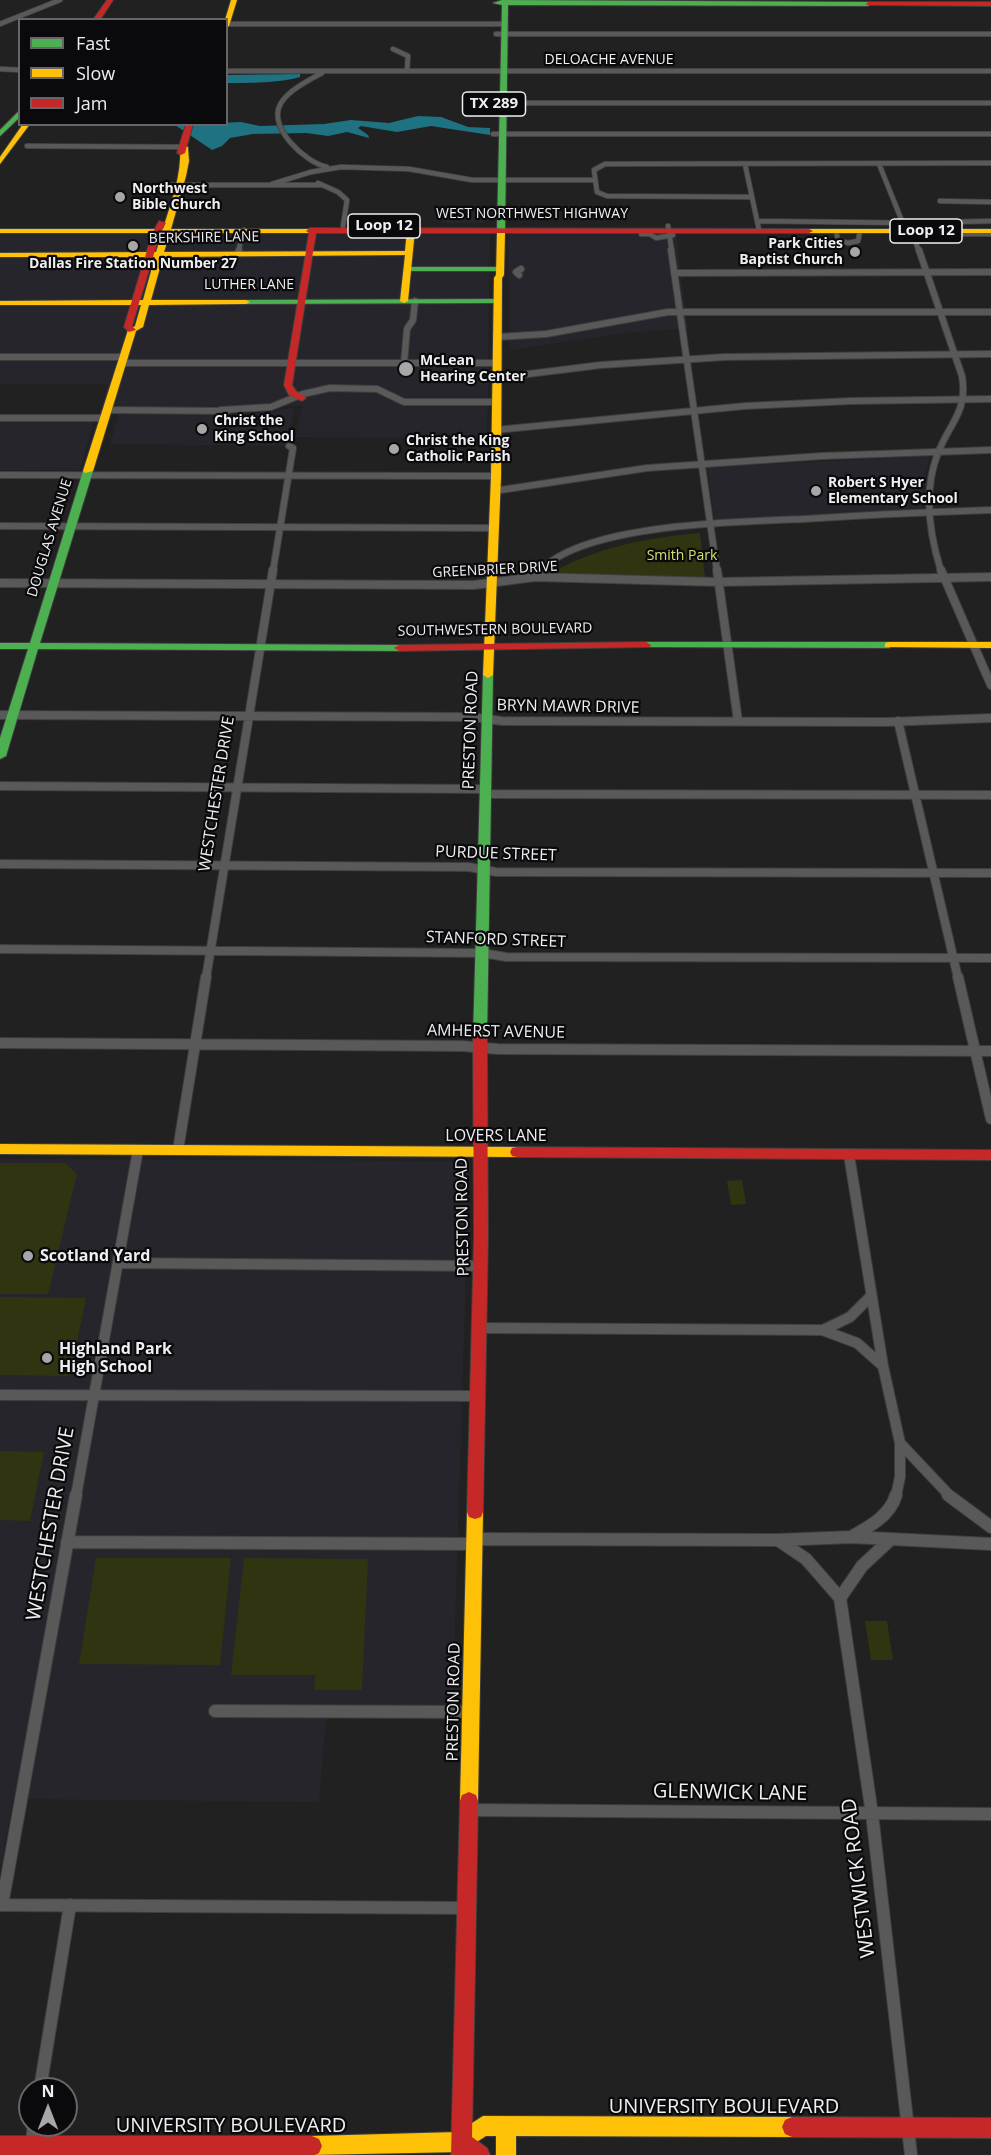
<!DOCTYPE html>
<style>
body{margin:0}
#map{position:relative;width:991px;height:2155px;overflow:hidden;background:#212121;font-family:"Open Sans",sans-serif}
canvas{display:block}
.legend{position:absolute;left:18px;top:18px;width:210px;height:108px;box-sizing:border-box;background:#0a090b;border:2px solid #666567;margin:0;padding:8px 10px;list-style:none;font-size:18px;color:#efeff1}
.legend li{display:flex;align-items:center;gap:12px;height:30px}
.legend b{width:30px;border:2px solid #666567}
.north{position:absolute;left:18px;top:2077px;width:60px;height:60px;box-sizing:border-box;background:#0a090b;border:2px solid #666567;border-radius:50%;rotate:0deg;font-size:16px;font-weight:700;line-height:24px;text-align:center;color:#efeff1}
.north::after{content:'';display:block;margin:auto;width:21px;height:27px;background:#a7a7a8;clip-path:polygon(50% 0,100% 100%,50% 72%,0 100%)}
</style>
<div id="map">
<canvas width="991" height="2155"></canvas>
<ul class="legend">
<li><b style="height:8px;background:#4caf50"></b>Fast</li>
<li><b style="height:8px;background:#ffc107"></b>Slow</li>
<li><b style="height:8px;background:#c62828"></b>Jam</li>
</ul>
<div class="north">N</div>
</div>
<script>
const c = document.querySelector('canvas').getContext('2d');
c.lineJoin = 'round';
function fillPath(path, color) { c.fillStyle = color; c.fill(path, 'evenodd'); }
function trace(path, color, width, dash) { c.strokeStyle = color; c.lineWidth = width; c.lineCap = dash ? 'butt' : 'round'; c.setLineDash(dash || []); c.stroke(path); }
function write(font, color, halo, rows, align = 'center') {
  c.font = font + ' "Open Sans",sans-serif'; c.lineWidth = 4.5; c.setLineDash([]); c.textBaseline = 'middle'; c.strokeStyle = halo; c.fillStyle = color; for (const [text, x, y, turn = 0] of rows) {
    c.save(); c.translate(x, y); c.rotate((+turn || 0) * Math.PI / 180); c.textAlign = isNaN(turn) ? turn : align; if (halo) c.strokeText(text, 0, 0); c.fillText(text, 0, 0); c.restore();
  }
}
const built = new Path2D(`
 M 442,210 L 484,210 L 484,223 L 442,223 Z
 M 490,233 L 487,438 L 295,437 L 302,406 L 102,407 L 108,384 L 0,384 L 0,234 Z
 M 508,233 L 676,233 L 688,328 L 625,333 L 510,350 Z
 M 295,407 L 287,446 L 110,444 L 119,413 L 260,414 Z
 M 0,420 L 94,421 L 80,470 L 0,470 Z
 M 930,456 L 923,487 L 922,510 L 715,521 L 707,467 Z
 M 0,1159 L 469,1161 L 466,1260 L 397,1261 L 466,1269 L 462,1391 L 379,1390 L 378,1399 L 462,1401 L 452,1720 L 326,1718 L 319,1802 L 13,1799 L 0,1873 Z`);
const green = new Path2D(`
 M 700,533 L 705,577 L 549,574 C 597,547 645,538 700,533 Z
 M 0,1163 L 65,1163 L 77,1174 L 48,1294 L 0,1294 Z
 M 742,1180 L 746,1204 L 731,1205 L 727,1181 Z
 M 0,1297 L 86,1298 L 70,1376 L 0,1375 Z
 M 0,1451 L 44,1452 L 30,1521 L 0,1520 Z
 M 96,1558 L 231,1558 L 220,1665 L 79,1664 Z
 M 244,1558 L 368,1559 L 362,1690 L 314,1690 L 315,1675 L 231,1675 Z
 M 865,1621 L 887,1621 L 893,1660 L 871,1660 Z`);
const water = new Path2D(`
 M 300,74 L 300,77 C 280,83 248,83 227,83 L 227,75 Z
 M 418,116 L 441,117 L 468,127 L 490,128 L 490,135 L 431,126 L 397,132 L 361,126 L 358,128 L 368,135 L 369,138 L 347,132 L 328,136 L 306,133 L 253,134 L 230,138 L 222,146 L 212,150 L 175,125 L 241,122 L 260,126 L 324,124 L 351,120 L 389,123 Z`);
const streetFar4 = new Path2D(`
 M 0,24 L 60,0
 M 227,24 L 504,24
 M 496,34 L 991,34
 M 393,49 L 408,56 L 407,71
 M 0,69 L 20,70
 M 226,71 L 991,71
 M 322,73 C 309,80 289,90 281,103 C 266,127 306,163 327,167
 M 494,103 L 991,103
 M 493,134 L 991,134
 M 27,146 L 184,147
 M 745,164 L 759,230
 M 879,164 L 904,226
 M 318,183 L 338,192 L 347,200 L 343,226
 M 272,184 L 311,172 L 341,167 L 409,169 L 472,180 L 594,180
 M 172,185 L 321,185
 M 752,197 L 607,196 L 597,192 L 594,170 L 605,164 L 991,163
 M 940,201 L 991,202
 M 757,221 L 914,223 L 991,221
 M 668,226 L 672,252
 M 836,231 L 838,240 L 848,243 L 858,241 L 860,231
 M 641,234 L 650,234 L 656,238 L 673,235
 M 956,234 L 991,234
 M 238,252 L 244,230
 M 919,252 L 914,237 L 917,234 L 930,234`);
const streetFar3 = new Path2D(`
 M 671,250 L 717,571
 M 919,250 L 962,376 C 968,412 950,422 938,453 C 923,491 929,533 941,571
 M 238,253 L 239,250
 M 674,273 L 991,272
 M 519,275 L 516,272 L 521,269
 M 497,337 L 546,334 L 668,312 L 991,312
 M 0,357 L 125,357
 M 123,363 L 496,363
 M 404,363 L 407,329 L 413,320 L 415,301
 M 496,378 L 601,365 L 725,357 L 991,354
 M 108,410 L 227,411
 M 221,410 L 271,407 L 303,394 L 330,388 L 377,389 L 404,402 L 495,402
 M 0,418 L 105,418
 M 495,430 L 745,406 L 851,401 L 991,399
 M 0,475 L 496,476
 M 494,491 L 647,468 L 822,456 L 991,450
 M 0,526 L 492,528
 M 273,571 L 293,448 L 289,446
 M 540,571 C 584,523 740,522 804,519 C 866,515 929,512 991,510`);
const streetFar2 = new Path2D(`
 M 717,570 L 738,721
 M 941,570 L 991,685
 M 535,577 L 541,570
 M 0,583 L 474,585 L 535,577 L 718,582 L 991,577
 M 0,715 L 473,717 L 502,721 L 887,722 L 991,718
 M 898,721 L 958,978
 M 0,786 L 485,789
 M 485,794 L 991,795
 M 0,864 L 469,867 L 496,872 L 991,873
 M 0,949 L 482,953 L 506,957 L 991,958
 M 206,978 L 273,570`);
const streetFar1 = new Path2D(`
 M 958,977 L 991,1119
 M 0,1043 L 462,1046 L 498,1049 L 991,1051
 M 178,1150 L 206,977
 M 849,1155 L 883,1366 L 900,1443 L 950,1496
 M 118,1263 L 481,1266
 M 479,1328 L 822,1330 L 857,1343 L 883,1366
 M 823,1330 L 850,1317 L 871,1296
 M 0,1395 L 478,1396
 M 76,1496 L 138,1150
 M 896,1496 L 900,1477 L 900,1443`);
const street = new Path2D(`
 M 948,1495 L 991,1527
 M 851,1537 C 869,1527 890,1516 896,1495
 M 475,1539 L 778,1540 L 851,1537 L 991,1544
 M 778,1540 L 806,1559 L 840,1598 L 872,1814 L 911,2155
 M 67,1542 L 474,1544
 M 840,1598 L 862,1566 L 890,1540
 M 215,1711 L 471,1712
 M 469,1810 L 991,1814
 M 0,1905 L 467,1908
 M 2,1905 L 76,1495
 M 40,2089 L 70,1905
 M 30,2155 L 34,2125`);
const fast = new Path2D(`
 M 502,0 L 868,2 L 871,4 L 868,6 L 508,5 L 505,231 L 501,233 L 497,231 L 502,5 L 493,3 Z
 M 20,110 L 20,117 L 0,136 L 0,130 Z
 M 404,267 L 500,267 L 504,269 L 500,271 L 404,271 Z
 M 497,299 L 500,299 L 500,303 L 246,304 L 242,302 L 246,300 Z
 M 88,468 L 93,471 L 40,643 L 399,645 L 404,648 L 399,651 L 38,649 L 6,756 L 0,759 L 0,738 L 28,649 L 0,649 L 0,643 L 30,643 L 83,471 Z
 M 646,642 L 889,642 L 894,645 L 889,648 L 642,647 L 641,645 Z
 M 488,672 L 493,675 L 487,1039 L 480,1044 L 473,1039 L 483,675 Z`);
const slow = new Path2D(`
 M 231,0 L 237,0 L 229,26 L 226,28 L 225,20 Z
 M 23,124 L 30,124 L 0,164 L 0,157 Z
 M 184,145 L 188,147 L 189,161 L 186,176 L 171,229 L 310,229 L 314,231 L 310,233 L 170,233 L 164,252 L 405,251 L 407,230 L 411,228 L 415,230 L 408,301 L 404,303 L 400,301 L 405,255 L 163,257 L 151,300 L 246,300 L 250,302 L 246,304 L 149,305 L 143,327 L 136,331 L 93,471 L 85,473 L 83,471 L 128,330 L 135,326 L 141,305 L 0,305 L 0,301 L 143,300 L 155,257 L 0,257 L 0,253 L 156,252 L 162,233 L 0,233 L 0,229 L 163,229 C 171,202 182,175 180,147 Z
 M 501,229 L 505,231 L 504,275 L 502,278 L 501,476 L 493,675 L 488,678 L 483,675 L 491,476 L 494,278 L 496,275 L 497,231 Z
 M 806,229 L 991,229 L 991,233 L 809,233 L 805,231 Z
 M 889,642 L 991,642 L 991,648 L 885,647 L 885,643 Z
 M 0,1144 L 517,1147 L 522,1148 L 524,1152 L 522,1156 L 517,1157 L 0,1154 Z
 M 475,1505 L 481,1507 L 483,1512 L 478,1801 L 476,1807 L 469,1810 L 462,1807 L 460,1801 L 467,1512 L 469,1507 Z
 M 483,2116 L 792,2117 L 799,2120 L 802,2127 L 799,2134 L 792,2137 L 516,2136 L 516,2155 L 496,2155 L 496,2136 L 486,2136 L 461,2152 L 309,2155 L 305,2153 L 302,2146 L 305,2139 L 312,2136 L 458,2132 Z`);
const jam = new Path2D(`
 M 107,0 L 113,0 L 100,20 L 93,20 Z
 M 868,2 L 991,2 L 991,6 L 866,5 Z
 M 186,124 L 193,124 L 185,153 L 181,155 L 177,153 Z
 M 159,221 L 166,223 L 160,234 L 132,326 L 136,330 L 129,332 L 124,327 L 152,234 Z
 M 310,228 L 809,229 L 813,231 L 809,233 L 316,233 L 292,385 L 296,391 L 306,398 L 302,401 L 289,395 L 284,385 L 309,233 L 306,231 Z
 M 646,642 L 651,645 L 650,647 L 399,651 L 394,648 L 399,645 Z
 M 480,1034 L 487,1039 L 488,1237 L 483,1512 L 481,1517 L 475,1519 L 469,1517 L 467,1512 L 474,1237 L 473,1039 Z
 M 517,1147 L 991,1150 L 991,1160 L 517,1157 L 512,1156 L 510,1152 L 512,1148 Z
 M 469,1792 L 476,1795 L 478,1801 L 472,2137 L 487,2148 L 490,2155 L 451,2155 L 460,1801 L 462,1795 Z
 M 792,2117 L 991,2118 L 991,2138 L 792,2137 L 785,2134 L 782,2127 L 785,2120 Z
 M 0,2136 L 312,2136 L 319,2139 L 322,2146 L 319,2153 L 315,2155 L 0,2155 Z`);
const markers = [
 [120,197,6,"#a7a7a8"],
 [133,246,6,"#a7a7a8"],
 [855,252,6,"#a7a7a8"],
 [406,369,8,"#a7a7a8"],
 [202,429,6,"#a7a7a8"],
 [394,449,6,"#a7a7a8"],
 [816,491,6,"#a7a7a8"],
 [28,1256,6,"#a7a7a8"],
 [47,1358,6,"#a7a7a8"]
];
const farStreetnames = [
 ["DELOACHE AVENUE",609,60],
 ["WEST NORTHWEST HIGHWAY",532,214],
 ["BERKSHIRE LANE",204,238,-1],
 ["LUTHER LANE",249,285],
 ["DOUGLAS AVENUE",50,538,-73],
 ["GREENBRIER DRIVE",495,570,-3],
 ["SOUTHWESTERN BOULEVARD",495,630,-1]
];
const farPoinames = [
 ["Northwest",132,189],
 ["Bible Church",132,205],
 ["Park Cities",843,244,"right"],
 ["Baptist Church",843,260,"right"],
 ["Dallas Fire Station Number 27",133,264,"center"],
 ["McLean",420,361],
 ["Hearing Center",420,377],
 ["Christ the",214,421],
 ["King School",214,437],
 ["Christ the King",406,441],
 ["Catholic Parish",406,457],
 ["Robert S Hyer",828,483],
 ["Elementary School",828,499]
];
const farParknames = [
 ["Smith Park",682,556]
];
const shields = [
 [494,104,63],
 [384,226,72],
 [926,231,72]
];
const shieldNames = [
 ["TX 289",494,104],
 ["Loop 12",384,226],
 ["Loop 12",926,231]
];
const streetNames = [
 ["BRYN MAWR DRIVE",568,707,1],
 ["PRESTON ROAD",471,730,-88],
 ["WESTCHESTER DRIVE",217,794,-81],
 ["PURDUE STREET",496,854,2],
 ["STANFORD STREET",496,940,2],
 ["AMHERST AVENUE",496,1032,1],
 ["LOVERS LANE",496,1136],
 ["PRESTON ROAD",463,1217,-91],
 ["PRESTON ROAD",454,1702,-89]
];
const poiNames = [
 ["Scotland Yard",40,1256],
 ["Highland Park",59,1349],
 ["High School",59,1367]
];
const nearStreetnames = [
 ["WESTCHESTER DRIVE",51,1524,-80],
 ["GLENWICK LANE",730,1793,1],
 ["WESTWICK ROAD",859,1878,-97],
 ["UNIVERSITY BOULEVARD",724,2107],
 ["UNIVERSITY BOULEVARD",231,2126]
];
fillPath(built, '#26252c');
fillPath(green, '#313411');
fillPath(water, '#1e7281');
trace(streetFar4, '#3e3e3e', 6);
trace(streetFar3, '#3e3e3e', 8);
trace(streetFar2, '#3e3e3e', 10);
trace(streetFar1, '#3e3e3e', 12);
trace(street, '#3e3e3e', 14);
trace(fast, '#3e3e3e', 2);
trace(slow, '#3e3e3e', 2);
trace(jam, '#3e3e3e', 2);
trace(streetFar4, '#595959', 4.5);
trace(streetFar3, '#595959', 6);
trace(streetFar2, '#595959', 8);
trace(streetFar1, '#595959', 10);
trace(street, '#595959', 12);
fillPath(fast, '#4caf50');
fillPath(slow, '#ffc107');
fillPath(jam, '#c62828');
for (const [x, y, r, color] of markers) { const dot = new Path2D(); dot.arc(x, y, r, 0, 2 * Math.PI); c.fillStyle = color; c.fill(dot); trace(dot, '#0a090b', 2); }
write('14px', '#efeff1', '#0a090b', farStreetnames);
write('bold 14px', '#efeff1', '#0a090b', farPoinames, 'left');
write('14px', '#d7e071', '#0a090b', farParknames);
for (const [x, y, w] of shields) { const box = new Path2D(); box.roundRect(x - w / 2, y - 12, w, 24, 4.5); c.fillStyle = '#0a090b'; c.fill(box); trace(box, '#efeff1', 1.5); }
write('bold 15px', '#efeff1', null, shieldNames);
write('16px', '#efeff1', '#0a090b', streetNames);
write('bold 16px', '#efeff1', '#0a090b', poiNames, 'left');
write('20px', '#efeff1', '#0a090b', nearStreetnames);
</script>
